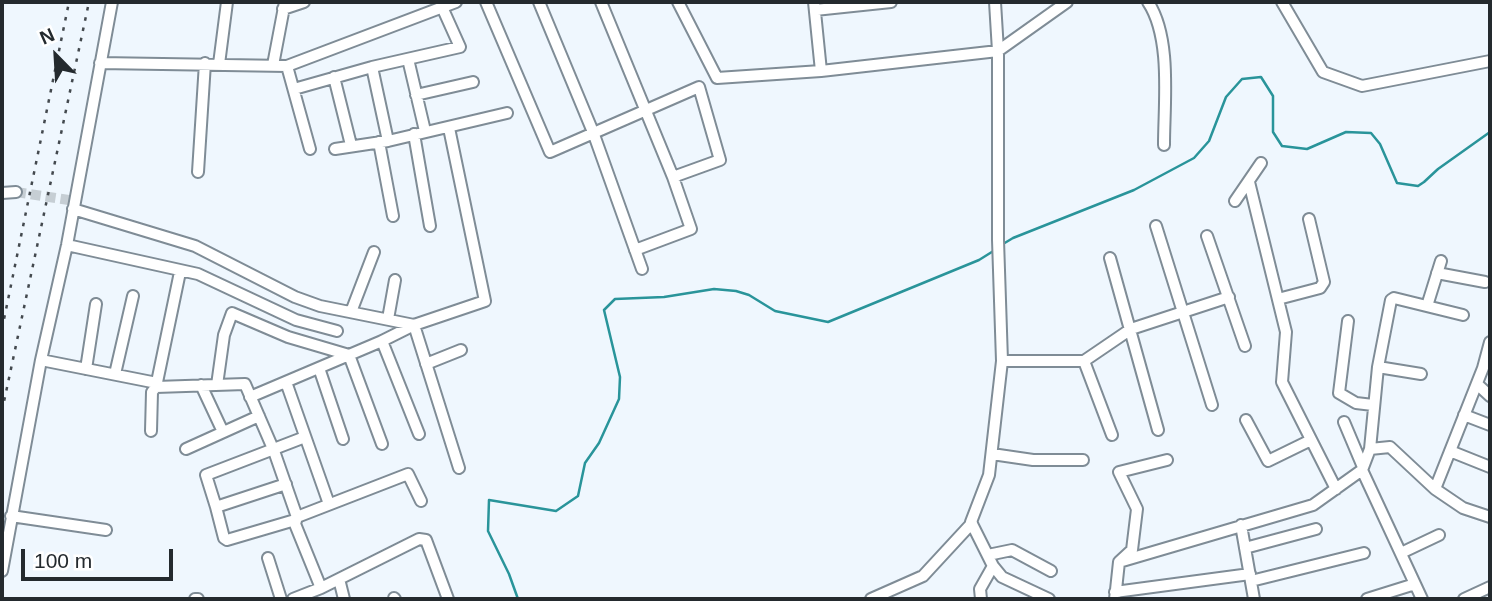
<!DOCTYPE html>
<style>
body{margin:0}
#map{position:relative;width:1492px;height:601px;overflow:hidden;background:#eff7fe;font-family:Arial,sans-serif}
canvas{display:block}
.frame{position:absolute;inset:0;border:4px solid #242a2e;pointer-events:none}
.north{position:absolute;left:21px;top:21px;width:70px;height:70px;-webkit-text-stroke:5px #fff;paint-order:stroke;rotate:336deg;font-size:19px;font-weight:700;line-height:28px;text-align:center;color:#242a2e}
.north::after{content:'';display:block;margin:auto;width:24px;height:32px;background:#242a2e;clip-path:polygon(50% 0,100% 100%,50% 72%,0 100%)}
.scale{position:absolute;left:21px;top:549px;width:152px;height:32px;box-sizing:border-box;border:4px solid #242a2e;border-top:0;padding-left:9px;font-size:21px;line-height:24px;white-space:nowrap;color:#242a2e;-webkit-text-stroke:5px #fff;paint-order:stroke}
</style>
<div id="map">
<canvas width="1492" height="601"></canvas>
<div class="frame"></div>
<div class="north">N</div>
<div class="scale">100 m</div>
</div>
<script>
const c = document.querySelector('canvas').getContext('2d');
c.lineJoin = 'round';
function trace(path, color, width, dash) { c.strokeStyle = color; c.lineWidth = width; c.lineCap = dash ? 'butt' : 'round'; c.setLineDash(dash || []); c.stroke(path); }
const stream = new Path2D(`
 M 1003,244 L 1013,238 L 1134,190 L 1194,158 L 1209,141 L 1226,97 L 1242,79 L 1261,77 L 1273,96 L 1273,132 L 1282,146 L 1307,149 L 1346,132 L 1371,133 L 1380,144 L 1397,183 L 1418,186 L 1424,182 L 1438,169 L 1490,132
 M 518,599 L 509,574 L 488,531 L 489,500 L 556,511 L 578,496 L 585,463 L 599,443 L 619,399 L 620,377 L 604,310 L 615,299 L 664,297 L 714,289 L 736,291 L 749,295 L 775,311 L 828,322 L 979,260 L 995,250`);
const minorTunnel = new Path2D(`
 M 16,192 L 75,201`);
const minor = new Path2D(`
 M 486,2 L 550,152 L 699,87 L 720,160 L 673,177
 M 539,2 L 593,132 L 642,269
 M 601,2 L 673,177 L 691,229 L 635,250
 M 678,2 L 717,78 L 821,71 L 998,51 L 1067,2
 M 814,2 L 821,71
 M 995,2 L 998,51 L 998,240 L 1002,361 L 989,475 L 971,522 L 993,566 L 1002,577 L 1049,599
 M 1148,2 C 1172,38 1164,103 1164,145
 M 1282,2 L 1323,72 L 1362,86 L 1490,61
 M 283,9 L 304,2
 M 815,10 L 891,2
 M 408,59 L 425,131
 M 100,63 L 287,66 L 456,2
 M 219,64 L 227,2
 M 273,65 L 285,2
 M 287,66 L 310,149
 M 372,67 L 388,141
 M 334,77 L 351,145
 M 294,89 L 372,67 L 460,47 L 442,7
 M 416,95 L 473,82
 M 414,134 L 430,226
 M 379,142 L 393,216
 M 335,149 L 388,141 L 507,113
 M 198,172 L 205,63
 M 1249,182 L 1286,332 L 1282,382 L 1336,489
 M 2,193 L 16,192
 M 1235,201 L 1261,163
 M 73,209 L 195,246 L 295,297 L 320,306 L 414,325 L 459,468
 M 1156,226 L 1212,405
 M 1207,236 L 1245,346
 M 67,245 L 198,274 L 296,320 L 337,331
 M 1110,258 L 1158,430
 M 1437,273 L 1485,282
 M 1278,299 L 1320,288 L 1324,282 L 1309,219
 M 1427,306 L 1441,261
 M 351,312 L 374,252
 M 388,319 L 395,280
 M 1348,321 L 1339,393 L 1356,403 L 1373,405
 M 382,341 L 419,434
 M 41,360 L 157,383
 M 1002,361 L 1084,361 L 1131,329 L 1229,297
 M 1084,361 L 1112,435
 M 426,364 L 461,350
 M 1378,367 L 1421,374
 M 319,368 L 343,439
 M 86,369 L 96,304
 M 115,374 L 133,296
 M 286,382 L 329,504
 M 1477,384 L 1490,396
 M 201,385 L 223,432
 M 217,385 L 224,335 L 232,313 L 288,337 L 349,355 L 382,444
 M 156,387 L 245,384 L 274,451 L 297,517 L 295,524 L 321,588
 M 250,397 L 382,341 L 414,325 L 485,301 L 449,128
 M 1464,415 L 1490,425
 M 1246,420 L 1268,461 L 1311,440
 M 1344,422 L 1363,467
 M 151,431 L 152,392 L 156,387 L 180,272
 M 186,449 L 259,416
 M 1370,449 L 1390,447 L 1435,489 L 1463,508 L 1490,517
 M 1450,451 L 1490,467
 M 992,454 L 1033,460 L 1083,460
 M 1362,470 L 1422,599
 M 286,484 L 216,507 L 206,475 L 305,437
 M 1435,489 L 1483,368 L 1490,342
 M 216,507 L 224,538 L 227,540 L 295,520
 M 11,516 L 106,530
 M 297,517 L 408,474 L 421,501
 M 1241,525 L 1254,599
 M 1245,548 L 1316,529
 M 1401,553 L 1439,535
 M 988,555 L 1012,550 L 1051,571
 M 268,558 L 281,599
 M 1119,562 L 1313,505 L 1362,470 L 1370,449 L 1378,367 L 1391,300 L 1394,298 L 1463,315
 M 2,571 L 41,360 L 67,245 L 112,2
 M 339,579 L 344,599
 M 1251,581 L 1364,553
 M 1115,592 L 1250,574
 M 394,598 L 395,599
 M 195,599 L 198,599
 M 293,599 L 321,588 L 419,539 L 426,540 L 448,599
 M 871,599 L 923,576 L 972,523
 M 981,599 L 980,589 L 993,566
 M 1115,599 L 1119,562 L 1132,550 L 1137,509 L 1119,472 L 1167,460
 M 1367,599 L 1415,584
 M 1464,599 L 1490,587`);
const rail = new Path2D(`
 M 2,329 L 69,2
 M 2,411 L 89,2`);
trace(stream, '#29949a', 2.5);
trace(minorTunnel, '#c6ced4', 10, [10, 5]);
trace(minor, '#7f8c96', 14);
trace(minor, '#fff', 10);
trace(rail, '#43494e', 2.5, [3.5, 7]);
</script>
